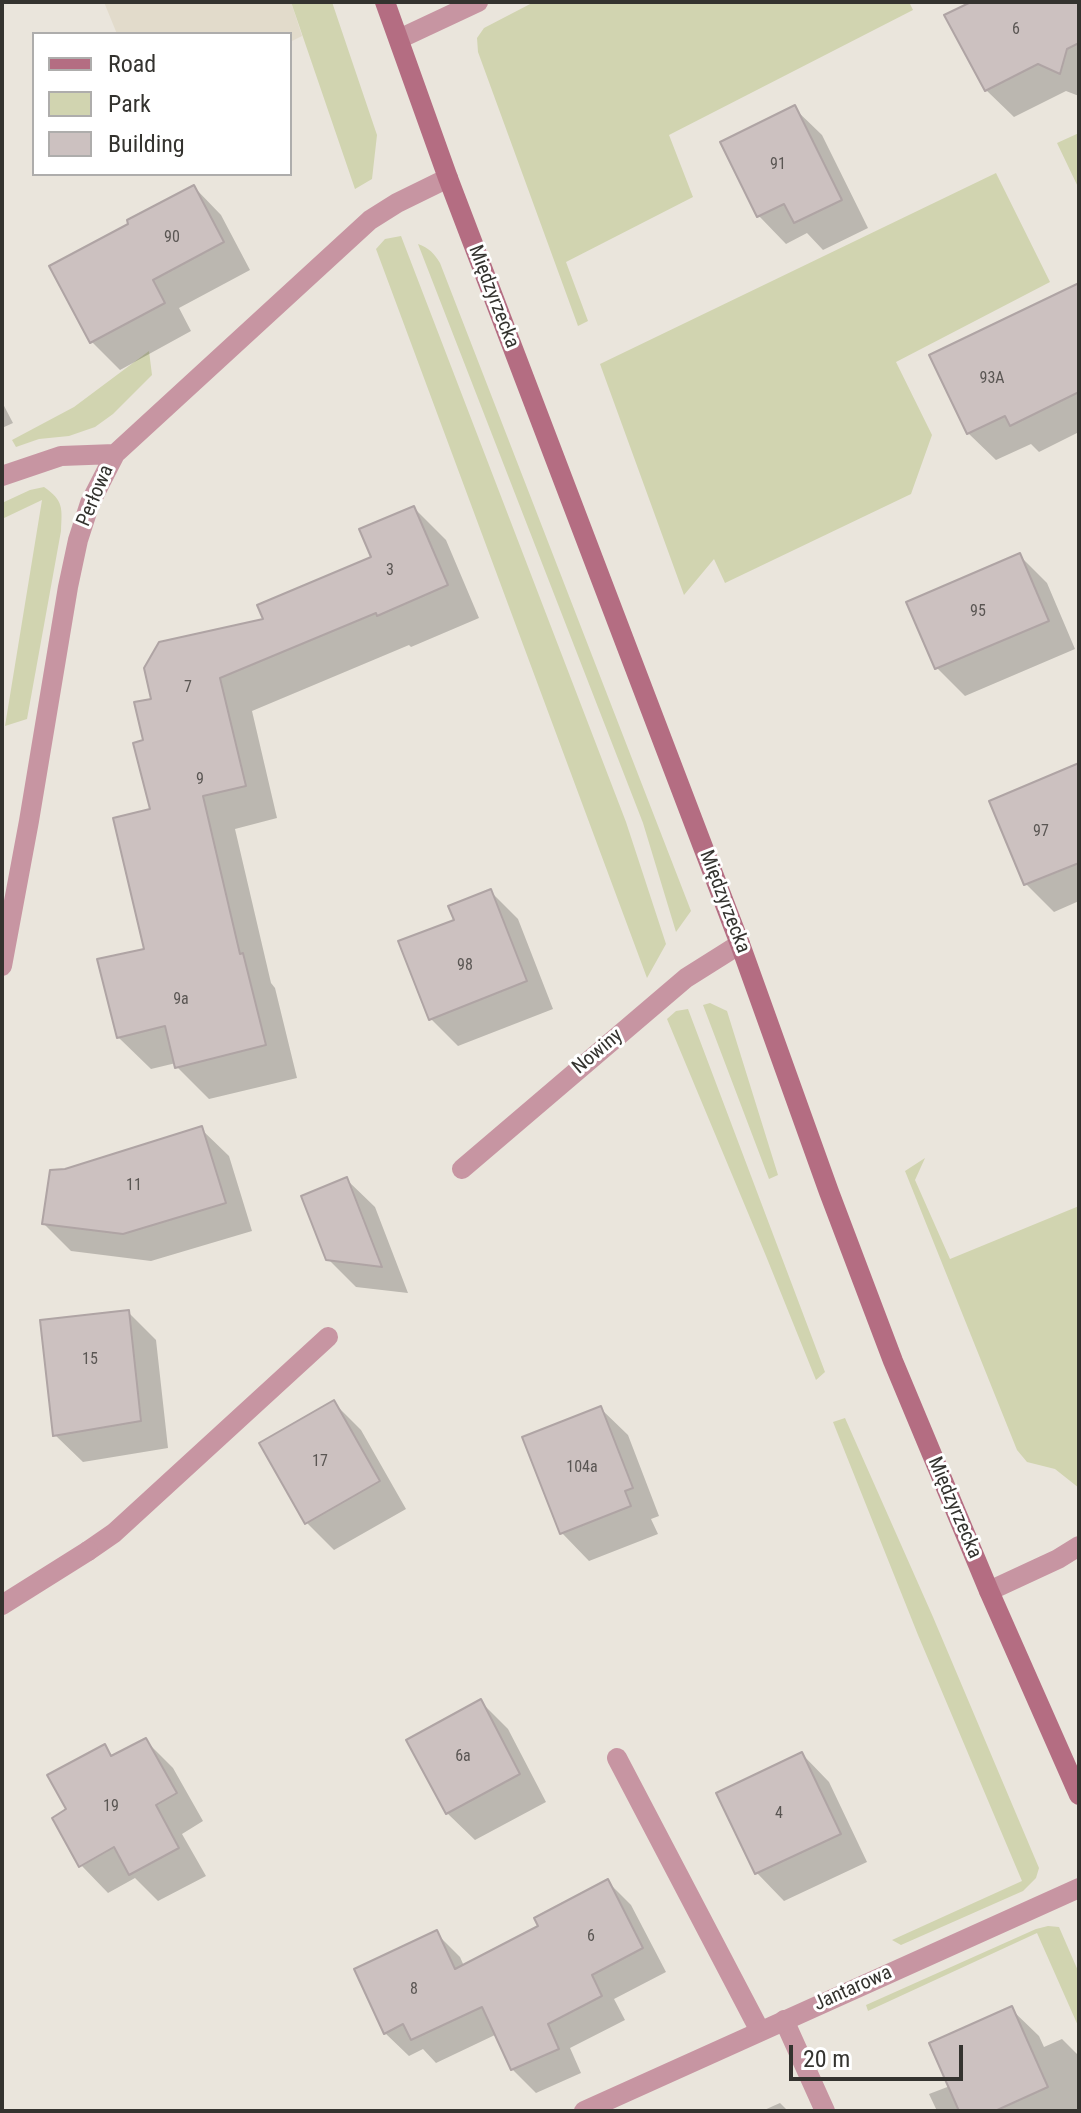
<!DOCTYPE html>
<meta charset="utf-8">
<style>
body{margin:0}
#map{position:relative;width:1081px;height:2113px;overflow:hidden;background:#eae5dc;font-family:"Roboto Condensed",sans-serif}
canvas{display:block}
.frame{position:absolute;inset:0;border:4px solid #34332f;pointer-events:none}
.legend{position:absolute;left:32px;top:32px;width:260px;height:144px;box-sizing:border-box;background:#fff;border:2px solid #aeadac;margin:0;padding:10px 14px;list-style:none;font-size:24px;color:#34332f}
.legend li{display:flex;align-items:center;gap:16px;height:40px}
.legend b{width:40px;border:2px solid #aeadac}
.scale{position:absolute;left:789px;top:2045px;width:174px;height:36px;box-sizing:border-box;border:4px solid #34332f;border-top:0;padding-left:10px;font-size:24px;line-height:28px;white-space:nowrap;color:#34332f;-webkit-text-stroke:6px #fff;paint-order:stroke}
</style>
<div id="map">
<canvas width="1081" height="2113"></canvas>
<div class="frame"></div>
<ul class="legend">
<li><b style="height:10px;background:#b46d82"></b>Road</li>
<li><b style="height:22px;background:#d1d4b0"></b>Park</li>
<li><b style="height:22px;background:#ccc1c0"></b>Building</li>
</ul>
<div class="scale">20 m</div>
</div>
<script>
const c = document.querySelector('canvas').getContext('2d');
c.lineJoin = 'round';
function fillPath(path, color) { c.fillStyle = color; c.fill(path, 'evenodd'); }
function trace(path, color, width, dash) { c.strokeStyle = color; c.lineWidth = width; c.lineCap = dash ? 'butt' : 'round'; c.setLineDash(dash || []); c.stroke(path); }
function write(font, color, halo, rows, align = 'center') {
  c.font = font + ' "Roboto Condensed",sans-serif'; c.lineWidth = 6; c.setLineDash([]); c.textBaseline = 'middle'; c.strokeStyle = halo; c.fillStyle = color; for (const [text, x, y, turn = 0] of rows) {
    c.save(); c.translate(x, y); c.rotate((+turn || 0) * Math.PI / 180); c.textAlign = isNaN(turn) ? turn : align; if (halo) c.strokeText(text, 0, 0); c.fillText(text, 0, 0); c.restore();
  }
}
const built = new Path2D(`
 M 104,2 L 291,2 L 302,36 L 290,42 L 290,34 L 117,34 Z`);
const green = new Path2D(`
 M 291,2 L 332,2 L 377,135 L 372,179 L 355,189 Z
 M 534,2 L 909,2 L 913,10 L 669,135 L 693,197 L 566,262 L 588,321 L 578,326 L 478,52 L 477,38 L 484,28 Z
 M 1079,133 L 1079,189 L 1057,143 Z
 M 996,173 L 1050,282 L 896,362 L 932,435 L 911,494 L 725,583 L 714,559 L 684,595 L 600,364 Z
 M 401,236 L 626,822 L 666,944 L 647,978 L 376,249 L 385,239 Z
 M 418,244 C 429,248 434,253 440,263 L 691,911 L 676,932 L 643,823 Z
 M 149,351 L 152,375 L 113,414 L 95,427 L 69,436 L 39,439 L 16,447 L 12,440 L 74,407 Z
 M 44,487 C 64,501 62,508 61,531 L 27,719 L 5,726 L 42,500 L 2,519 L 2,503 L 30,490 Z
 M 710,1003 L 727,1011 L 778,1175 L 769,1179 L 703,1005 Z
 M 688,1009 L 825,1372 L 816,1380 L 766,1256 L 667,1019 L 676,1011 Z
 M 925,1158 L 915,1180 L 950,1259 L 1079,1206 L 1079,1488 L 1055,1469 L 1027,1462 L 1017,1450 L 905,1171 Z
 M 845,1418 L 933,1617 L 1039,1868 L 1036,1878 L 1023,1891 L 901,1945 L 892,1940 L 1022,1881 L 918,1635 L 833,1422 Z
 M 1048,1926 L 1059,1927 L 1079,1973 L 1079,2028 L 1037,1933 L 868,2011 L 866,2005 L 1036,1929 Z`);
const shadow = new Path2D(`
 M 1003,2 L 1079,2 L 1079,96 L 1066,91 L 1014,117 L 986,90 Z
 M 794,108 L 822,135 L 868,228 L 823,250 L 807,233 L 786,244 L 759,216 Z
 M 194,187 L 221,215 L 250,270 L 179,308 L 191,331 L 120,370 L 92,342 L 52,267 L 131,225 Z
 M 1079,285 L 1079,432 L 1039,452 L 1031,444 L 996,460 L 968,433 Z
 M 2,402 L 13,423 L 2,428 Z
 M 414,508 L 446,540 L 479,618 L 411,647 L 409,645 L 252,711 L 277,818 L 235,829 L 271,983 L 275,988 L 297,1078 L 209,1099 L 177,1067 L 176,1063 L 151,1069 L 118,1037 L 147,950 L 152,811 L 145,742 L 153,700 L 266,620 L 373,558 Z
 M 1020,556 L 1047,583 L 1075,649 L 965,696 L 937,668 L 909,603 Z
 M 1079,778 L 1079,901 L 1054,912 L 1026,884 Z
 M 490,891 L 518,919 L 553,1009 L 458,1046 L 431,1019 L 456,921 Z
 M 201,1129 L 229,1156 L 252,1231 L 151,1261 L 71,1251 L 44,1224 L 65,1171 Z
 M 347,1180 L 375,1207 L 408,1293 L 356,1287 L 328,1259 Z
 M 128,1312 L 156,1340 L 168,1448 L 83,1462 L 55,1435 Z
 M 334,1403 L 361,1430 L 406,1509 L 334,1550 L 307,1523 Z
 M 600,1408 L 628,1435 L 659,1516 L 651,1519 L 658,1534 L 589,1561 L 562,1533 Z
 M 481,1702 L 508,1729 L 546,1802 L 475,1840 L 447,1813 Z
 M 145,1740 L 173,1768 L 203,1821 L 182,1834 L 206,1876 L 158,1901 L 135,1878 L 108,1893 L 81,1865 L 69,1810 L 104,1747 L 114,1757 Z
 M 802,1754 L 829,1782 L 867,1862 L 784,1901 L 757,1873 L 719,1794 Z
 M 608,1882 L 631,1905 L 666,1972 L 614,1999 L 625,2020 L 570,2048 L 581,2073 L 536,2093 L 512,2069 L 497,2034 L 436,2063 L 423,2049 L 409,2056 L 385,2033 L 436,1933 L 460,1957 L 464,1966 L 541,1926 Z
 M 1011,2009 L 1039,2036 L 1044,2047 L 1062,2039 L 1079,2056 L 1079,2111 L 937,2111 L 929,2094 L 950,2086 Z
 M 780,2103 L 788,2111 L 762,2111 Z`);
const building = new Path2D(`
 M 971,2 L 1079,2 L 1079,43 L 1067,49 L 1060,74 L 1038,64 L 985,91 L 944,15 Z
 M 795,105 L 842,200 L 794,223 L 784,204 L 757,217 L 720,142 Z
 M 194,185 L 224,242 L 153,280 L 165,303 L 90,343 L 49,266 L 128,224 L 127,220 Z
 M 1079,283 L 1079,392 L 1010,426 L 1005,416 L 967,434 L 929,355 Z
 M 414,506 L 448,585 L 377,616 L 376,613 L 220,678 L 246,786 L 203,796 L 240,954 L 243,953 L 266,1045 L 175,1068 L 165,1026 L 117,1038 L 97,959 L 144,949 L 113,818 L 150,809 L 133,743 L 143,740 L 134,702 L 151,699 L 144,668 L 159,642 L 263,619 L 257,605 L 371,557 L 359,529 Z
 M 1020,553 L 1049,621 L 935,669 L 906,602 Z
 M 1079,763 L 1079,863 L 1024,885 L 989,801 Z
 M 491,889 L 527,981 L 429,1020 L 398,941 L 454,920 L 448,906 Z
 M 202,1126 L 226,1203 L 123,1234 L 42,1224 L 50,1170 L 65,1169 Z
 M 347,1177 L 382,1267 L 326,1260 L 301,1196 Z
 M 129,1310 L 141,1421 L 53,1436 L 40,1320 Z
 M 334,1400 L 380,1481 L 305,1524 L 259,1443 Z
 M 601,1406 L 633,1488 L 625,1491 L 631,1506 L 560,1534 L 522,1437 Z
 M 481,1699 L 520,1774 L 446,1814 L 406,1740 Z
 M 146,1738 L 177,1793 L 156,1805 L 179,1848 L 129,1875 L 114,1847 L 79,1867 L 52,1818 L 66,1809 L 47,1775 L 105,1744 L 111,1756 Z
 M 802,1752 L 841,1834 L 755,1874 L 716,1793 Z
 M 608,1879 L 643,1948 L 592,1975 L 602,1996 L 548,2024 L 559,2049 L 511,2070 L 482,2007 L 411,2040 L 403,2024 L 384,2034 L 354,1969 L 437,1930 L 455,1969 L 538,1926 L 534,1918 Z
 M 1012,2006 L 1048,2087 L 995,2111 L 959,2111 L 929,2043 Z`);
const lane = new Path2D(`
 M 88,1551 L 114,1533 L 328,1337
 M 617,1758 L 760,2031
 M 784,2020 L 825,2111`);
const street = new Path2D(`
 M 399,39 L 478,2
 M 2,476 L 61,456 L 115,454
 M 2,966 L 29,821 L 68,587 L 78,540 L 90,503 L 115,454 L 370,220 L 397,203 L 448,178
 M 462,1169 L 686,978 L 740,944
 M 989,1591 L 1058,1559 L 1079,1546
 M 2,1605 L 88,1551
 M 584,2111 L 1079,1888`);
const secondary = new Path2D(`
 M 385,2 L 448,178 L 740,944 L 829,1192 L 893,1361 L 989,1591 L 1079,1795`);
const numberNames = [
 ["6",1016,30],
 ["91",778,165],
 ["90",172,238],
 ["93A",992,379],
 ["3",390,571],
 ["95",978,612],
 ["7",188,688],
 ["9",200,780],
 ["97",1041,832],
 ["98",465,966],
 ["9a",181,1000],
 ["11",134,1186],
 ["15",90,1360],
 ["17",320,1462],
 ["104a",582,1468],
 ["6a",463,1757],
 ["19",111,1807],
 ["4",779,1814],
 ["6",591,1937],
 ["8",414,1990]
];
const streetNames = [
 ["Międzyrzecka",493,297,69],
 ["Perłowa",96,496,-67],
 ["Międzyrzecka",724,902,69],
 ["Nowiny",598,1052,-40],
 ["Międzyrzecka",954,1508,67],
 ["Jantarowa",853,1989,-24]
];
fillPath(built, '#e2dbcb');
fillPath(green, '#d1d4b0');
fillPath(shadow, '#0003');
fillPath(building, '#ccc1c0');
trace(building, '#afa4a4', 2);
trace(lane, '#c795a2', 20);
trace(street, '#c795a2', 20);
trace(secondary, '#b46d82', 20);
write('16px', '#5a5653', null, numberNames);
write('20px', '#34332f', '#fff', streetNames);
</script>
